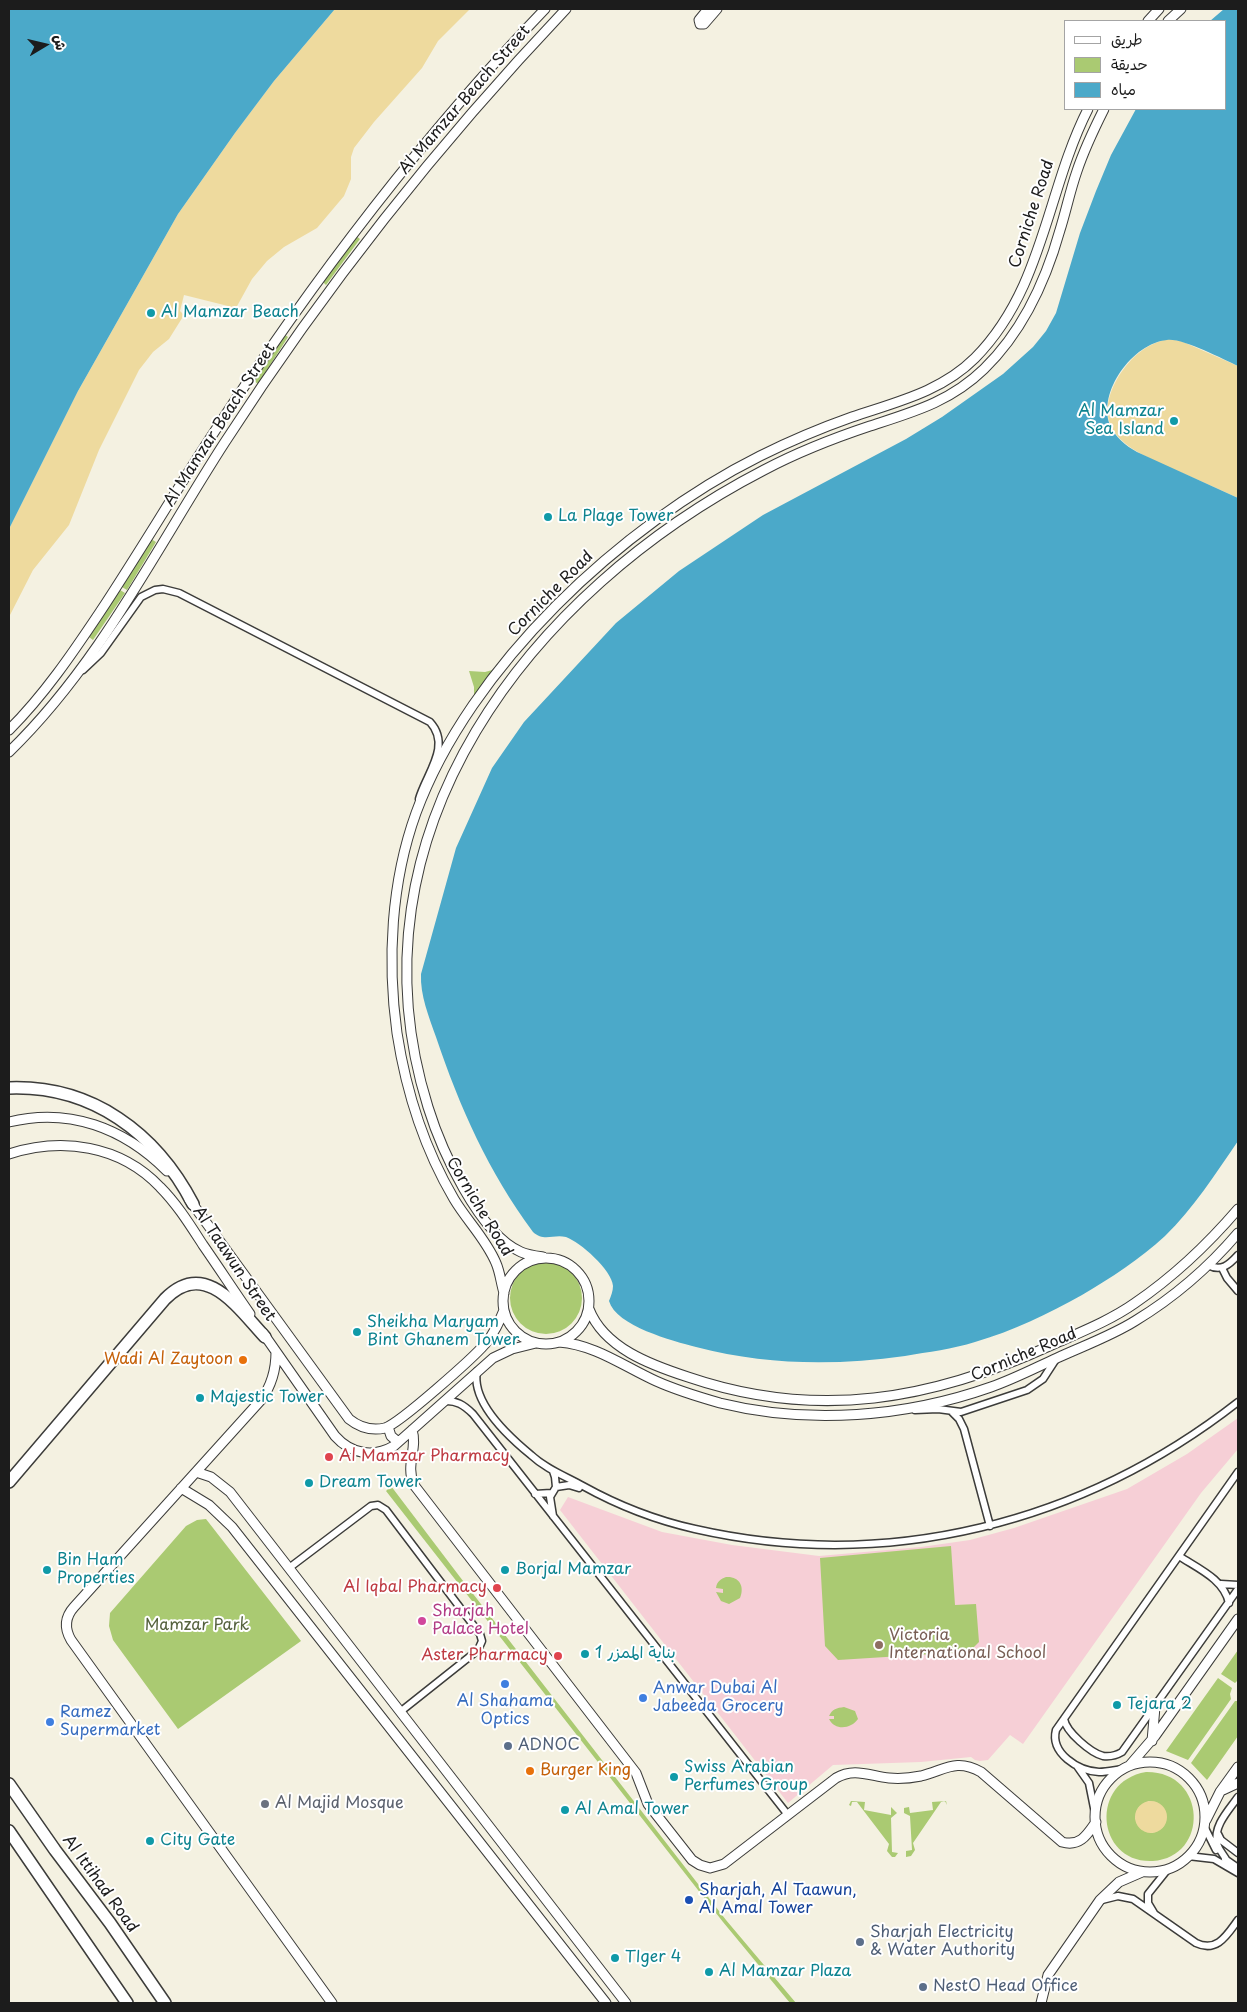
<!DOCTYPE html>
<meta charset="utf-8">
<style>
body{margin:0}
#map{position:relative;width:1247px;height:2012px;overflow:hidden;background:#f4f1e1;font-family:"Playpen Sans","Playpen Sans Arabic",sans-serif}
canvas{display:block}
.frame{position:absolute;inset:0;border:10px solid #1c1c1c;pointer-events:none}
.legend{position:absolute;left:1064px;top:20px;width:162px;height:90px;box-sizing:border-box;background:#fff;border:1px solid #a4a4a4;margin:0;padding:6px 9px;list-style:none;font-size:15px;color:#1c1c1c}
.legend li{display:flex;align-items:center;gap:10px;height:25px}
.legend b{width:25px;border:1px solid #a4a4a4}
.north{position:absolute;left:20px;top:20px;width:50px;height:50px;-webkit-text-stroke:4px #fff;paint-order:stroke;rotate:81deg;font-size:14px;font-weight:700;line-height:20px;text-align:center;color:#1c1c1c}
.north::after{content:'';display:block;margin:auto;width:18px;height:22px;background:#1c1c1c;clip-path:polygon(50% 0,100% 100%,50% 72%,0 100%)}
</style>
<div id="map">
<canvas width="1247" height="2012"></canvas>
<div class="frame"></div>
<ul class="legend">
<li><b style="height:6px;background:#fff"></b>طريق</li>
<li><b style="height:14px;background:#aaca72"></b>حديقة</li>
<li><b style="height:14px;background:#4ba9c9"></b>مياه</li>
</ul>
<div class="north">ش</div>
</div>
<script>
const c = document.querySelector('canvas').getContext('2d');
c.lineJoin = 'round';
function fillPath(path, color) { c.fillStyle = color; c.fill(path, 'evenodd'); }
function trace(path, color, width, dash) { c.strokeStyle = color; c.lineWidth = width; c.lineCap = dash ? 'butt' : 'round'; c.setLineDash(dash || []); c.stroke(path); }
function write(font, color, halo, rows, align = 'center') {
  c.font = font + ' "Playpen Sans","Playpen Sans Arabic",sans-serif'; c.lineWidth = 4; c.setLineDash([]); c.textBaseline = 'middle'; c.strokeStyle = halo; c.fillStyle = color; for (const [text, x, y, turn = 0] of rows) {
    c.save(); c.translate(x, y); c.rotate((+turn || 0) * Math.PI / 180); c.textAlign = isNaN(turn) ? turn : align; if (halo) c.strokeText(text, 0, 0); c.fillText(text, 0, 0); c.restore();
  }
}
const built = new Path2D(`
 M 1238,1418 L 1238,1449 L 1201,1493 L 1023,1744 L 1010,1735 L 988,1760 L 980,1761 L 975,1760 L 971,1757 L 921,1762 L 833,1765 L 788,1803 L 560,1510 L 568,1497 L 662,1532 L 732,1545 L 819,1556 L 921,1547 L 970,1540 L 1014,1528 L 1127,1489 L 1187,1454 Z`);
const green = new Path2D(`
 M 356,236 L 360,239 L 326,285 L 323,282 Z
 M 284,334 L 288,337 L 258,384 L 254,381 Z
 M 151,539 L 156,542 L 127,590 L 122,587 Z
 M 120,590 L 125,593 L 93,640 L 89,637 Z
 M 496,669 L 474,697 L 474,687 L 469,671 L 485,672 Z
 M510 1298a36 36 0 1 1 72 0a36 36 0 1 1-72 0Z
 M 391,1486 L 460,1577 L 726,1920 L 796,2003 L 790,2003 L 723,1922 L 386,1491 Z
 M 206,1519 L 301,1641 L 178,1729 L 113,1640 L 109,1626 L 110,1613 L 186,1526 L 197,1520 Z
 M 951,1546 L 955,1605 L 976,1604 L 979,1642 L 971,1650 L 965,1652 L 838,1660 L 825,1646 L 820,1558 Z
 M 726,1577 C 739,1576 745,1586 740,1598 L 729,1604 L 721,1601 L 716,1592 L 723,1593 L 723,1589 L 716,1588 C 717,1581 721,1579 726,1577 Z
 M 1238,1650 L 1238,1680 L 1235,1683 L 1221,1674 Z
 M 1218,1678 L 1232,1688 L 1230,1694 L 1231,1699 L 1188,1760 L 1166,1751 Z
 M 1235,1701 L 1238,1701 L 1238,1736 L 1207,1780 L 1191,1763 Z
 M 844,1707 L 855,1711 L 858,1719 C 851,1729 835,1731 829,1719 L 834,1719 L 834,1716 L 829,1716 C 832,1709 837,1708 844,1707 Z
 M 1146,1772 C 1207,1771 1210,1857 1153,1861 C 1097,1864 1088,1782 1146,1772 ZM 1149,1801 L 1160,1805 L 1166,1815 L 1163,1827 L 1152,1833 L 1141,1829 L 1135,1818 L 1139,1807 Z
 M 851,1801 L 865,1802 L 864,1810 L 891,1815 L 891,1807 L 897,1813 L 891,1818 L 892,1852 L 898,1853 L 895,1857 L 892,1857 L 887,1851 L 889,1844 L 857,1802 L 852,1802 L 851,1806 L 849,1805 Z
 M 945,1801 L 941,1802 L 913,1843 L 915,1850 L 911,1856 L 906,1857 L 906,1851 L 912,1850 L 910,1816 L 904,1813 L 904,1808 L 909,1807 L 910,1813 L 933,1810 L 932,1802 L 946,1801 L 947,1805 Z`);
const sand = new Path2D(`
 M 335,9 L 470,9 L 438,41 L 422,68 L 374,122 L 354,148 L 351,157 L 351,179 L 344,196 L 317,228 L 284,247 L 267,261 L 252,279 L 236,308 L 184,295 L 180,311 L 184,315 L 169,339 L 153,352 L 139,370 L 99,450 L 69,525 L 33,570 L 9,617 L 9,529 L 78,391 L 178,214 L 235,133 L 274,81 Z
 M 1168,339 L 1181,341 L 1238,366 L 1238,498 C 1217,488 1196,479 1175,470 C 1135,452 1088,434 1116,381 C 1128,360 1144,344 1168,339 Z
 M1135 1817a16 16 0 1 1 32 0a16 16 0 1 1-32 0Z`);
const water = new Path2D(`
 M 9,9 L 335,9 L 274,81 L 235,133 L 178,214 L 78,391 L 9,529 Z
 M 1224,9 L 1238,9 L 1238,366 C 1222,359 1183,338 1167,340 C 1133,343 1097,392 1110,425 C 1115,437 1126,446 1137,452 L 1238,498 L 1238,1141 C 1216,1173 1193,1209 1165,1236 C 1140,1259 1111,1278 1082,1295 C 1048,1314 1013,1331 975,1342 C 953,1349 928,1352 905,1356 C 833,1366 766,1365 696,1347 C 673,1341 616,1326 609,1301 C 611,1296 613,1291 613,1286 C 612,1270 580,1242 566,1237 C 553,1234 544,1242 533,1232 C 488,1171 460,1108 436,1037 C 429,1017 420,995 421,974 L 456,848 L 492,768 L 524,722 L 616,623 L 679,571 L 763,515 L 906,439 L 942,417 L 1003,374 L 1033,347 L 1046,331 L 1056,313 L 1080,233 L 1096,191 L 1111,155 L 1136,109 L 1226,109 L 1226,21 L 1210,21 Z`);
const street = new Path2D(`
 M 83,670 L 101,653 L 141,597 L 155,590 L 163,589 L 179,593 L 430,722 C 452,746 426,774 419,799
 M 1208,1265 C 1221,1272 1229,1265 1238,1255
 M 1222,1268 L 1227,1278 L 1238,1291
 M 477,1371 C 471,1402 509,1437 531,1455 C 546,1469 565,1476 583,1486 C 619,1506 655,1520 695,1529 C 889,1573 1083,1523 1238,1402
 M 444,1401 C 456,1400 464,1405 473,1414 L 788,1815
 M 915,1410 L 938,1409 L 961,1412 L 1027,1390 L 1043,1379 L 1056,1359
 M 952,1412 L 959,1419 L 964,1429 L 990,1526
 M 553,1471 L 555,1477 L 556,1487
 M 535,1494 L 551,1493
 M 553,1516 L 550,1497 L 556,1487 L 569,1485 L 579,1488
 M 1179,1556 C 1197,1568 1224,1579 1229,1603
 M 289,1568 L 371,1506 L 378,1505 L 386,1510 L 480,1634 L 482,1641 L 478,1650 L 400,1712
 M 1221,1584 L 1238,1585
 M 1064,1719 C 1066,1732 1091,1753 1103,1756 C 1111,1757 1117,1755 1122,1752 L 1238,1589
 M 1077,1766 L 1089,1783 L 1095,1813
 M 1123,1769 C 1115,1770 1107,1772 1099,1772 C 1078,1771 1050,1753 1056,1730 L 1238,1472
 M 1204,1826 L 1216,1850
 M 1218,1834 L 1221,1840 L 1238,1853
 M 1188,1856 L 1214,1859 L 1238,1873
 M 1225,1859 L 1238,1868
 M 1227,1861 C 1224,1855 1218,1849 1217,1843 C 1213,1826 1229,1810 1238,1797
 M 1102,1900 L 1118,1896 L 1133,1899 L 1196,1943 C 1217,1953 1227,1935 1238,1920
 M 1154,1913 L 1148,1903 L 1148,1894 L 1168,1869`);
const secondary = new Path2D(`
 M 708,9 L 699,20 L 700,24 L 704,24 L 717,9
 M 1148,21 L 1159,9
 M 1168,21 L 1181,9
 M 9,730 C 44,695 72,654 100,612 C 137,556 172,497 209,440 C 308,287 418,141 545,9
 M 9,752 C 100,664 157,547 225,442 C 325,287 439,143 566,9
 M 9,1122 C 69,1107 124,1128 167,1171
 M 9,1154 C 62,1137 120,1145 160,1187 C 177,1204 190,1225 203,1245 C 219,1268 234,1291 250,1314
 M 189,1199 L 349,1419 C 359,1427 372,1431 385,1428 C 400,1423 473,1358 485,1344 C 494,1334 499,1322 504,1310
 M 543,1257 C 536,1256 528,1255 521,1252 C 479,1234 441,1149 428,1107 C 342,833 530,591 764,470 C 798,452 834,438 870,426 C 913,412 950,402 984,369 C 1022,332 1046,280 1060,230 C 1066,211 1070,191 1077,171 C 1084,150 1094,129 1104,109
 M503 1301a43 43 0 1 1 86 0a43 43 0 1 1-86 0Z
 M 504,1293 C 501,1283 500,1272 496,1263 C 486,1239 467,1221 454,1199 C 424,1148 406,1091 397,1033 C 387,961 391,882 416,813 C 470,666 622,525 760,456 C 790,441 821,428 852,417 C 896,402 941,392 975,358 C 1044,288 1046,192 1088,109
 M 589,1309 C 604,1348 651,1365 688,1377 C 817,1421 933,1400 1054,1344 C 1081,1332 1111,1320 1135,1303 C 1173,1277 1208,1244 1238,1209
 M 263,1333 L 335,1436 C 351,1454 373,1458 394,1446 L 493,1358 L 512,1349 L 536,1343
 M 559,1342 C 596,1345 623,1366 656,1381 C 676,1390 699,1397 720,1403 C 809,1425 906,1417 991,1387 C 1014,1379 1035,1368 1057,1358 C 1083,1346 1111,1336 1135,1321 C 1173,1298 1209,1267 1238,1233
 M 276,1352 C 276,1370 272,1385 261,1400 L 74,1607 C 65,1617 64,1628 71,1640 L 332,2003
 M 388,1427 L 391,1436 L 398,1442
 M 412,1430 C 418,1448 405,1465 414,1485 L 636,1773 L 648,1804 L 692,1860 L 700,1865 L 710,1868 L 724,1864 L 836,1778 C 854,1767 870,1776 889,1778 C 900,1779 911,1778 921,1776 C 945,1770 956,1758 981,1772 L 1062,1842 C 1080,1847 1087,1835 1096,1822
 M 196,1472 L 211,1477 L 230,1492 L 626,2003
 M 181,1488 L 209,1505 L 232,1527 L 606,2003
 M 1152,1741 L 1155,1707
 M1095 1817a55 55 0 1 1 110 0a55 55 0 1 1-110 0Z
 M 1130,1765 L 1155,1736 L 1238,1619
 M 1223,1790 L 1238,1783
 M 1206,1820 L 1220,1792 L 1238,1767
 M 1041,2003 L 1048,1975 L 1100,1900 L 1119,1882 L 1142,1872`);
const highway = new Path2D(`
 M 9,1088 C 92,1085 156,1133 193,1204
 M 9,1482 L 165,1299 C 205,1258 238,1308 265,1337
 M 9,1784 L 55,1850 L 110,1923 L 165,2003
 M 9,1831 L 127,2003`);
const markers = [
 [151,313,5,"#0f9aa8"],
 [1174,421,5,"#0f9aa8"],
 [548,517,5,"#0f9aa8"],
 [357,1332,5,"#0f9aa8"],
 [243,1360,5,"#e8710a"],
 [200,1398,5,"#0f9aa8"],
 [329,1457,5,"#e0444e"],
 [309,1483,5,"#0f9aa8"],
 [47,1570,5,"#0f9aa8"],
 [505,1570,5,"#0f9aa8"],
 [497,1588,5,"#e0444e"],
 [422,1621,5,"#d1479c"],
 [879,1645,5,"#8d6e63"],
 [585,1654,5,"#0f9aa8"],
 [558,1656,5,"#e0444e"],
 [505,1684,5,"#3f7fe0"],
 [643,1698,5,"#3f7fe0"],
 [1117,1705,5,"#0f9aa8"],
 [50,1722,5,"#3f7fe0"],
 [508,1746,5,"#5c6f8a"],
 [530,1771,5,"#e8710a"],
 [674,1777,5,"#0f9aa8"],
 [265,1804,5,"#6b7280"],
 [565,1810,5,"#0f9aa8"],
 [150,1841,5,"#0f9aa8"],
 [689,1900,5,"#1a4fb4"],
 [860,1942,5,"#5c6f8a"],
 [615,1958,5,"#0f9aa8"],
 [709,1972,5,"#0f9aa8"],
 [923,1987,5,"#5c6f8a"]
];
const streetNames = [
 ["Al Mamzar Beach Street",465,100,-49],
 ["Corniche Road",1032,214,-72],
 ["Al Mamzar Beach Street",220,425,-57],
 ["Corniche Road",551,594,-45],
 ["Corniche Road",479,1207,59],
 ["Al Taawun Street",234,1264,56],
 ["Corniche Road",1024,1355,-23],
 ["Al Ittihad Road",100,1884,54]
];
const cultureNames = [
 ["Al Mamzar Beach",161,313],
 ["Al Mamzar",1164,412,"right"],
 ["Sea Island",1164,430,"right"],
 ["La Plage Tower",558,517],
 ["Sheikha Maryam",367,1323],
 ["Bint Ghanem Tower",367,1341],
 ["Majestic Tower",210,1398],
 ["Dream Tower",319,1483],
 ["Bin Ham",57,1561],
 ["Properties",57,1579],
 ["Borjal Mamzar",515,1570],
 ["بناية الممزر 1",595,1654],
 ["Tejara 2",1127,1705],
 ["Swiss Arabian",684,1768],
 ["Perfumes Group",684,1786],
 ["Al Amal Tower",575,1810],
 ["City Gate",160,1841],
 ["TIger 4",625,1958],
 ["Al Mamzar Plaza",719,1972]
];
const foodNames = [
 ["Wadi Al Zaytoon",233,1360],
 ["Burger King",540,1771,"left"]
];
const healthNames = [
 ["Al Mamzar Pharmacy",339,1457,"left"],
 ["Al Iqbal Pharmacy",487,1588],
 ["Aster Pharmacy",548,1656]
];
const hotelNames = [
 ["Sharjah",432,1612],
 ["Palace Hotel",432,1630]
];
const parkNames = [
 ["Mamzar Park",197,1626]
];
const educationNames = [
 ["Victoria",889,1636],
 ["International School",889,1654]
];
const shopNames = [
 ["Anwar Dubai Al",653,1689],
 ["Jabeeda Grocery",653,1707],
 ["Al Shahama",505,1702,"center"],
 ["Optics",505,1720,"center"],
 ["Ramez",60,1713],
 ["Supermarket",60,1731]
];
const serviceNames = [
 ["ADNOC",518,1746],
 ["Sharjah Electricity",870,1933],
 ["& Water Authority",870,1951],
 ["NestO Head Office",933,1987]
];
const worshipNames = [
 ["Al Majid Mosque",275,1804]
];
const transitNames = [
 ["Sharjah, Al Taawun,",699,1891],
 ["Al Amal Tower",699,1909]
];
fillPath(built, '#f6cfd6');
fillPath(green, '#aaca72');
fillPath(sand, '#eeda9e');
fillPath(water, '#4ba9c9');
trace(street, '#3c3c3a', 9);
trace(secondary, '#3c3c3a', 11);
trace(highway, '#3c3c3a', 14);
trace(street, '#fff', 6);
trace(secondary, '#fff', 9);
trace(highway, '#fff', 11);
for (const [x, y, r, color] of markers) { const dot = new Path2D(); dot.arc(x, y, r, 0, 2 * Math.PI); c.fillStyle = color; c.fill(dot); trace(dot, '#fff', 2); }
write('16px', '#1c1c1c', '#fff', streetNames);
write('16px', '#0d838f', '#fff', cultureNames, 'left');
write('16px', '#c56008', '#fff', foodNames, 'right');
write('16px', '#be3a42', '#fff', healthNames, 'right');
write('16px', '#b23c85', '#fff', hotelNames, 'left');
write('16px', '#55623e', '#fff', parkNames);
write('16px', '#785e54', '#fff', educationNames, 'left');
write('16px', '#366cbe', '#fff', shopNames, 'left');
write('16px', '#4e5e75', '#fff', serviceNames, 'left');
write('16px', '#5b616d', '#fff', worshipNames, 'left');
write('16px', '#164399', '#fff', transitNames, 'left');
</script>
